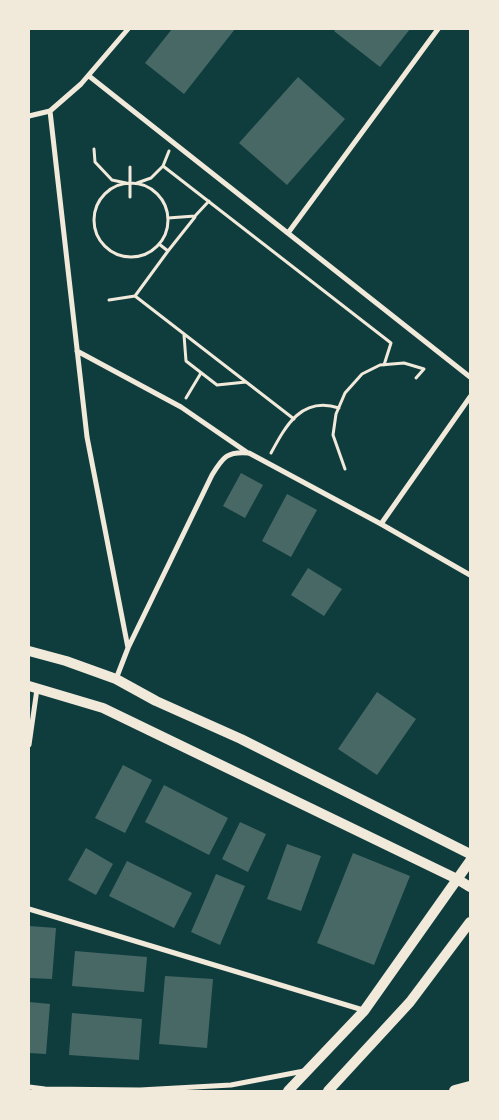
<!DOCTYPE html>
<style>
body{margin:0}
#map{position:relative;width:499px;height:1120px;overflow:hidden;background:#0f3d3e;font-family:"Open Sans",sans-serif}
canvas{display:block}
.frame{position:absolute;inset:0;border:30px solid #f1e9da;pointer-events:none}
</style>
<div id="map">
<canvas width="499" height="1120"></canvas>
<div class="frame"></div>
</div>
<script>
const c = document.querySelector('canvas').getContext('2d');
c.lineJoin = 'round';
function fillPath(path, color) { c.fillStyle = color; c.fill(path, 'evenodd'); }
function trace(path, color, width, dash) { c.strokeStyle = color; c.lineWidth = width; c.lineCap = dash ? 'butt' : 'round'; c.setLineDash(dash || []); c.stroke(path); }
const building = new Path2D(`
 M 172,29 L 235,29 L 184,94 L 145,63 Z
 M 336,29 L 410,29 L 380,67 L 334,31 Z
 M 298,77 L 345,119 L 287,185 L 239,143 Z
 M 241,473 L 263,485 L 245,518 L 223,506 Z
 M 287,494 L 317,510 L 291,557 L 262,541 Z
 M 308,568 L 342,589 L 324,616 L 291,595 Z
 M 377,692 L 416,719 L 377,775 L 338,749 Z
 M 123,765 L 152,780 L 125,833 L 95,818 Z
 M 164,785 L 228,818 L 209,855 L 145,822 Z
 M 240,822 L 266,834 L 248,872 L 222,859 Z
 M 287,844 L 321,856 L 301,911 L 267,899 Z
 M 86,848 L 113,864 L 96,895 L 68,880 Z
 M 353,853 L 410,876 L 374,965 L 317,943 Z
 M 127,861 L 192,893 L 174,928 L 109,896 Z
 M 216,874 L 245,886 L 220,945 L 191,932 Z
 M 29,926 L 56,928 L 52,979 L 29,978 Z
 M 75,951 L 147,957 L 144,992 L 72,986 Z
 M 165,976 L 213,979 L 207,1048 L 159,1044 Z
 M 29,1002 L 50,1004 L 46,1054 L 29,1053 Z
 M 72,1013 L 142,1019 L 139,1060 L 69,1055 Z`);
const path = new Path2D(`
 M 94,149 L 95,162 L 112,180 L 126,183
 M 169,151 L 163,166 L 391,343 L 384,365
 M 137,183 L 151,178 L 163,166
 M94 220a37 37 0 1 1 74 0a37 37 0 1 1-74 0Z
 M 130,197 L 130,167
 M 168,218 L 195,216 L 209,201
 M 168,251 L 195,217
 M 135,296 L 294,419
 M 109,300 L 135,296 L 168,251 L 159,244
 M 184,335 L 186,361 L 217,385 L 246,382
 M 186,398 L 201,373
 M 271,453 C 286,425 302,396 339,408
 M 345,469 L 333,435 L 336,414 L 345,393 L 362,374 L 380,365 L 404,363 L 424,369 L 416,378`);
const minor = new Path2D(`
 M 89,76 L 470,377
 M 50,111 L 87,437 L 128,648
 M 29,116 L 50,111 L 81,84 L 128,29
 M 288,233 L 438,29
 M 77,351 L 181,407 L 248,453
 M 381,524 L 470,397
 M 116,679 L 128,648 L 212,475 C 223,457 227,451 249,453 L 381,524 L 470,575
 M 29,745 L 37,689
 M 29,909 L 363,1010
 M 29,1087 L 45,1089 L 140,1090 L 231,1085 L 304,1071`);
const secondary = new Path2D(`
 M 29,651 L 66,661 L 116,679 L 156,701 L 241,739 L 470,854
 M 29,686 L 103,708 L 457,879 L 470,887
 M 288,1091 L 364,1011 L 470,861
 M 328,1091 L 410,1002 L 470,922`);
const primary = new Path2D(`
 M 455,1091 L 470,1087`);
fillPath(building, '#486865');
trace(path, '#f1e9da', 3);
trace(minor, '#f1e9da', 5);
trace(secondary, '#f1e9da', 10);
trace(primary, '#f1e9da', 12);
</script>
